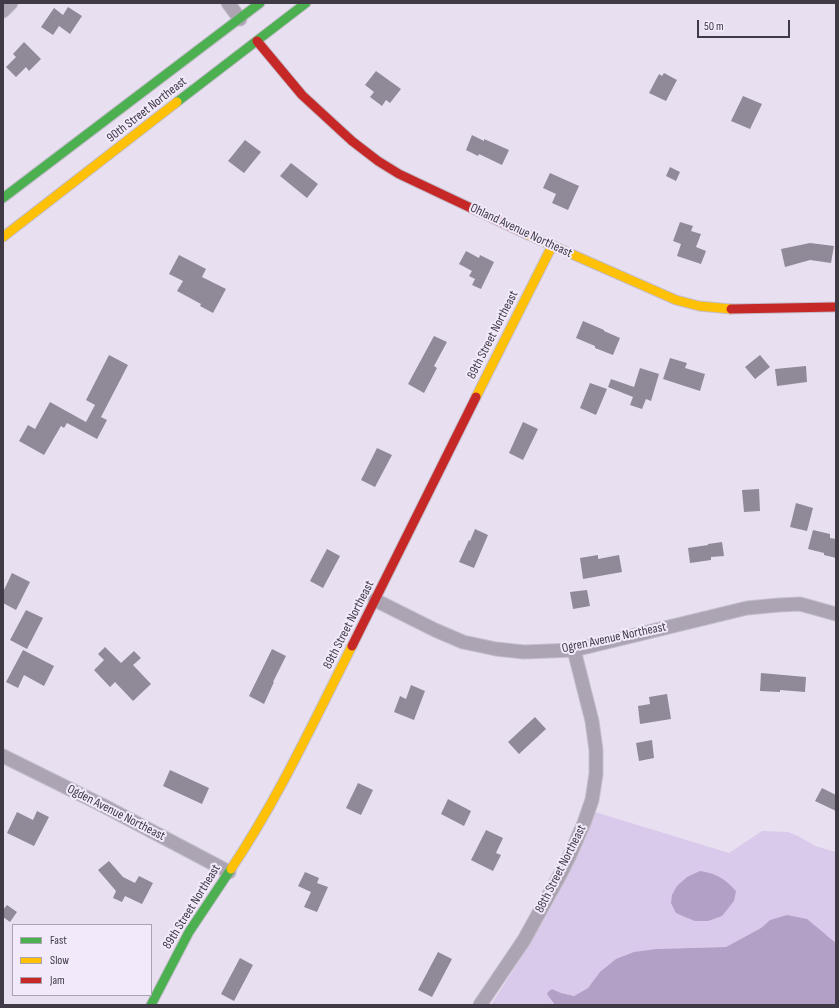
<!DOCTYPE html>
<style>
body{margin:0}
#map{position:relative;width:839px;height:1008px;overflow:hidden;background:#e8e0f1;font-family:"Sofia Sans Condensed",sans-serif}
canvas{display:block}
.frame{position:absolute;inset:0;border:4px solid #3f3a45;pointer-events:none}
.legend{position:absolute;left:12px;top:924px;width:140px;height:72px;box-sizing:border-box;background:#f2eafb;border:1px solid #aaa4b2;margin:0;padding:5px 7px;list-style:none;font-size:12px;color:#3f3a45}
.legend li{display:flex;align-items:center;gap:8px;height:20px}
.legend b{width:20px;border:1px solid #aaa4b2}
.scale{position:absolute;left:697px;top:20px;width:93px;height:18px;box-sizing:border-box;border:2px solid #3f3a45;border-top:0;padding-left:5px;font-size:12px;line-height:14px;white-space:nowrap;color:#3f3a45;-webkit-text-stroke:3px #f2eafb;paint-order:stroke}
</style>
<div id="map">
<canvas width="839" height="1008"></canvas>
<div class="frame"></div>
<ul class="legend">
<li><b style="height:5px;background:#4caf50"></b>Fast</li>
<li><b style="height:5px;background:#ffc107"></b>Slow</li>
<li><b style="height:5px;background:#c62828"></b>Jam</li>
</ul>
<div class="scale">50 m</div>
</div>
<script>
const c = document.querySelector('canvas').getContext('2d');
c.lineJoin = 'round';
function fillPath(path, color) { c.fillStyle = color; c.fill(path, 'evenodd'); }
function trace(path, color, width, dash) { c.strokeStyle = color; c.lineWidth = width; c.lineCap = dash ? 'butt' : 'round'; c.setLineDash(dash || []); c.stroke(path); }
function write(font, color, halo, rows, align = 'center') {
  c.font = font + ' "Sofia Sans Condensed",sans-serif'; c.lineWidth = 4; c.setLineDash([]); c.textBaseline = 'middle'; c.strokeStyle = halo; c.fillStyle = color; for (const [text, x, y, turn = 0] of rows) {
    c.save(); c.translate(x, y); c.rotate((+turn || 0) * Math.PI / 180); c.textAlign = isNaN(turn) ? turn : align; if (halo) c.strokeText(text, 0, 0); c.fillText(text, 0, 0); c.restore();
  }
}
const green = new Path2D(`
 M 595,812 L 729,853 L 762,831 L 788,832 L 798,836 L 815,846 L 836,852 L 836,943 L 827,935 L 770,920 L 761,928 L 726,947 L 657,949 L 594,981 L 588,988 L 574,996 L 561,993 L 552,989 L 550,998 L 555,1005 L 491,1005 C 530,944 571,881 595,812 Z`);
const water = new Path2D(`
 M 700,871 C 717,874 724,878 736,891 L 734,901 L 722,916 L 708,921 L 695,921 L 685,917 L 676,913 L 671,903 L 672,895 L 677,886 L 687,877 Z
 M 787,915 L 807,919 L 836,943 L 836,1005 L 555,1005 L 547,994 L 548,992 L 552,989 L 561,993 L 574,996 L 588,988 L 600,972 L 616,959 L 634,952 L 657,949 L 726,947 L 761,928 L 770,920 Z`);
const building = new Path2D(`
 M 68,7 L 82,16 L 70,34 L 59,26 L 53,35 L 41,27 L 54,8 L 63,15 Z
 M 24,42 L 41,59 L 29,71 L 26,67 L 16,77 L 6,67 L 16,57 L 13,54 Z
 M 376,71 L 401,89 L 390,103 L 386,100 L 382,106 L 370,97 L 374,92 L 365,85 Z
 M 664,73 L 677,80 L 666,101 L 649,93 L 659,74 L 662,76 Z
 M 743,96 L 762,104 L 750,129 L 731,121 Z
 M 472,135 L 484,141 L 484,139 L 509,150 L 502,165 L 479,154 L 478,156 L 466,150 Z
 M 245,140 L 261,152 L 244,173 L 228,161 Z
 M 291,163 L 318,184 L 307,198 L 280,176 Z
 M 670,167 L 680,172 L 676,181 L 666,176 Z
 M 550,173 L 579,186 L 568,210 L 552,203 L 556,194 L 543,188 Z
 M 680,222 L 693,226 L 691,231 L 701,234 L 696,247 L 706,251 L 701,264 L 677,256 L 681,244 L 673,241 Z
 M 810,243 L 834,246 L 831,263 L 810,260 L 785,267 L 781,249 Z
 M 466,251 L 479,258 L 480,255 L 494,262 L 481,289 L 472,285 L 475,279 L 469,276 L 472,271 L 459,264 Z
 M 179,255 L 206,269 L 202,277 L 226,289 L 213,313 L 200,306 L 201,304 L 177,291 L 183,281 L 169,274 Z
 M 583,321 L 604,330 L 604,331 L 620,338 L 613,355 L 595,348 L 595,346 L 576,338 Z
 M 434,336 L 447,342 L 434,366 L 437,368 L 424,393 L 408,384 Z
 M 109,355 L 128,365 L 101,417 L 107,420 L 97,439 L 67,423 L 64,428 L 61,426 L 44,455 L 19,441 L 28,425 L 35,429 L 50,402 L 86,422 L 95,405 L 86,400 Z
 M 760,355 L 770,367 L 755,379 L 745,367 Z
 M 670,358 L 687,363 L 685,368 L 705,374 L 700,391 L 663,379 Z
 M 806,366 L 807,382 L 777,386 L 775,369 Z
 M 640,368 L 659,374 L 651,401 L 646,399 L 642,409 L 630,405 L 633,397 L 608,387 L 611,379 L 634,387 Z
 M 590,383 L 607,389 L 596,415 L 580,408 Z
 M 523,422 L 538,429 L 523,460 L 509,453 Z
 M 377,448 L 392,455 L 375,487 L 361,480 Z
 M 759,489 L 760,511 L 744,512 L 742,490 Z
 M 796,503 L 813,508 L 807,531 L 790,527 Z
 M 475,529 L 488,535 L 474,568 L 459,562 L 469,540 L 470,541 Z
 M 813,530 L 830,534 L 830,538 L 836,539 L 836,558 L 824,555 L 824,553 L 808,549 Z
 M 722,542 L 724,556 L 711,557 L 711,560 L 690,563 L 688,548 L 708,545 L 708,544 Z
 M 327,549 L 340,556 L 323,588 L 310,581 Z
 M 598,555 L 598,559 L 619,555 L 622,572 L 583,579 L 580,558 Z
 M 12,573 L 30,582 L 16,610 L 3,603 L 3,592 Z
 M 587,590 L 590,606 L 573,609 L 570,592 Z
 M 26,610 L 43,618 L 27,649 L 10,640 Z
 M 105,647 L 121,663 L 134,651 L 141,658 L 133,665 L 151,684 L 133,701 L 115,682 L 110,687 L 94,670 L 104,660 L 98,654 Z
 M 272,649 L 286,656 L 273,682 L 274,682 L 264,704 L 249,696 Z
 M 23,650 L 54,666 L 44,686 L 24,675 L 18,688 L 6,682 Z
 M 761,673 L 806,677 L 805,692 L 780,690 L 780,692 L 760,691 Z
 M 411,685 L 425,691 L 414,720 L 394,712 L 400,696 L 406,699 Z
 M 667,694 L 671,719 L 640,724 L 638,706 L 650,704 L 649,697 Z
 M 535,717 L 546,729 L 519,754 L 508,742 Z
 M 652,740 L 654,758 L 639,761 L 636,743 Z
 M 170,770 L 209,788 L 202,804 L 163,786 Z
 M 358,783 L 373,790 L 361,815 L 346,808 Z
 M 822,788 L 836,795 L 836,811 L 815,801 Z
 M 448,799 L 471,811 L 464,826 L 441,814 Z
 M 37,811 L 49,817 L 34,846 L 7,833 L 17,812 L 33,820 Z
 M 486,830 L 503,838 L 496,853 L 501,855 L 493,871 L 471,860 Z
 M 109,861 L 123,877 L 135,883 L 139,876 L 153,883 L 142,904 L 125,896 L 122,902 L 113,898 L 116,891 L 98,870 Z
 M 305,872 L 319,878 L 317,883 L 328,887 L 317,912 L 304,907 L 311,892 L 298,886 Z
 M 7,905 L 17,912 L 10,922 L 3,917 L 3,910 Z
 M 438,952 L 452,959 L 432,997 L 418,990 Z
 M 240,958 L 253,965 L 234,1001 L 221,994 Z`);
const street = new Path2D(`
 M 228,3 L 240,19
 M 3,11 L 11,3
 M 375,600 L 435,630 L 463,642 L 496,649 L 524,652 L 574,650 L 747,608 L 779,605 L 800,604 L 836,614
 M 3,756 L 104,806 L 229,872
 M 480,1005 L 524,940 L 560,875 L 570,855 L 584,823 L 592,800 L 596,774 L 596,750 L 592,721 L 574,650`);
const fast = new Path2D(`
 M 177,102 L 306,3
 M 3,198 L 260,3
 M 151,1005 L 189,932 L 231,869`);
const slow = new Path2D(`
 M 526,234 L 676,300 L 699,306 L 731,309
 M 3,237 L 177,102
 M 476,397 L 552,246
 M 231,869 C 278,799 314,721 352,646`);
const jam = new Path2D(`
 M 257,41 L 302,95 L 352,141 L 378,161 L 399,174 L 526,234
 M 731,309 L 836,307
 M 352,646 L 476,397`);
const streetNames = [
 ["90th Street Northeast",147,110,-38],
 ["Ohland Avenue Northeast",521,231,25],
 ["89th Street Northeast",493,335,-63],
 ["89th Street Northeast",349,625,-63],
 ["Ogren Avenue Northeast",614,638,-12],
 ["Ogden Avenue Northeast",116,813,27],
 ["88th Street Northeast",561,869,-63],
 ["89th Street Northeast",192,907,-58]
];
fillPath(green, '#d9c9ea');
fillPath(water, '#b3a0c7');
fillPath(building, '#908998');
trace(street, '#c3bdca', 15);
trace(fast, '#c3bdca', 11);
trace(slow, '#c3bdca', 11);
trace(jam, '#c3bdca', 11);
trace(street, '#aca4b3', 13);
trace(fast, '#4caf50', 9);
trace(slow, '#ffc107', 9);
trace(jam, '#c62828', 9);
write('13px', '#3f3a45', '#f2eafb', streetNames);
</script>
